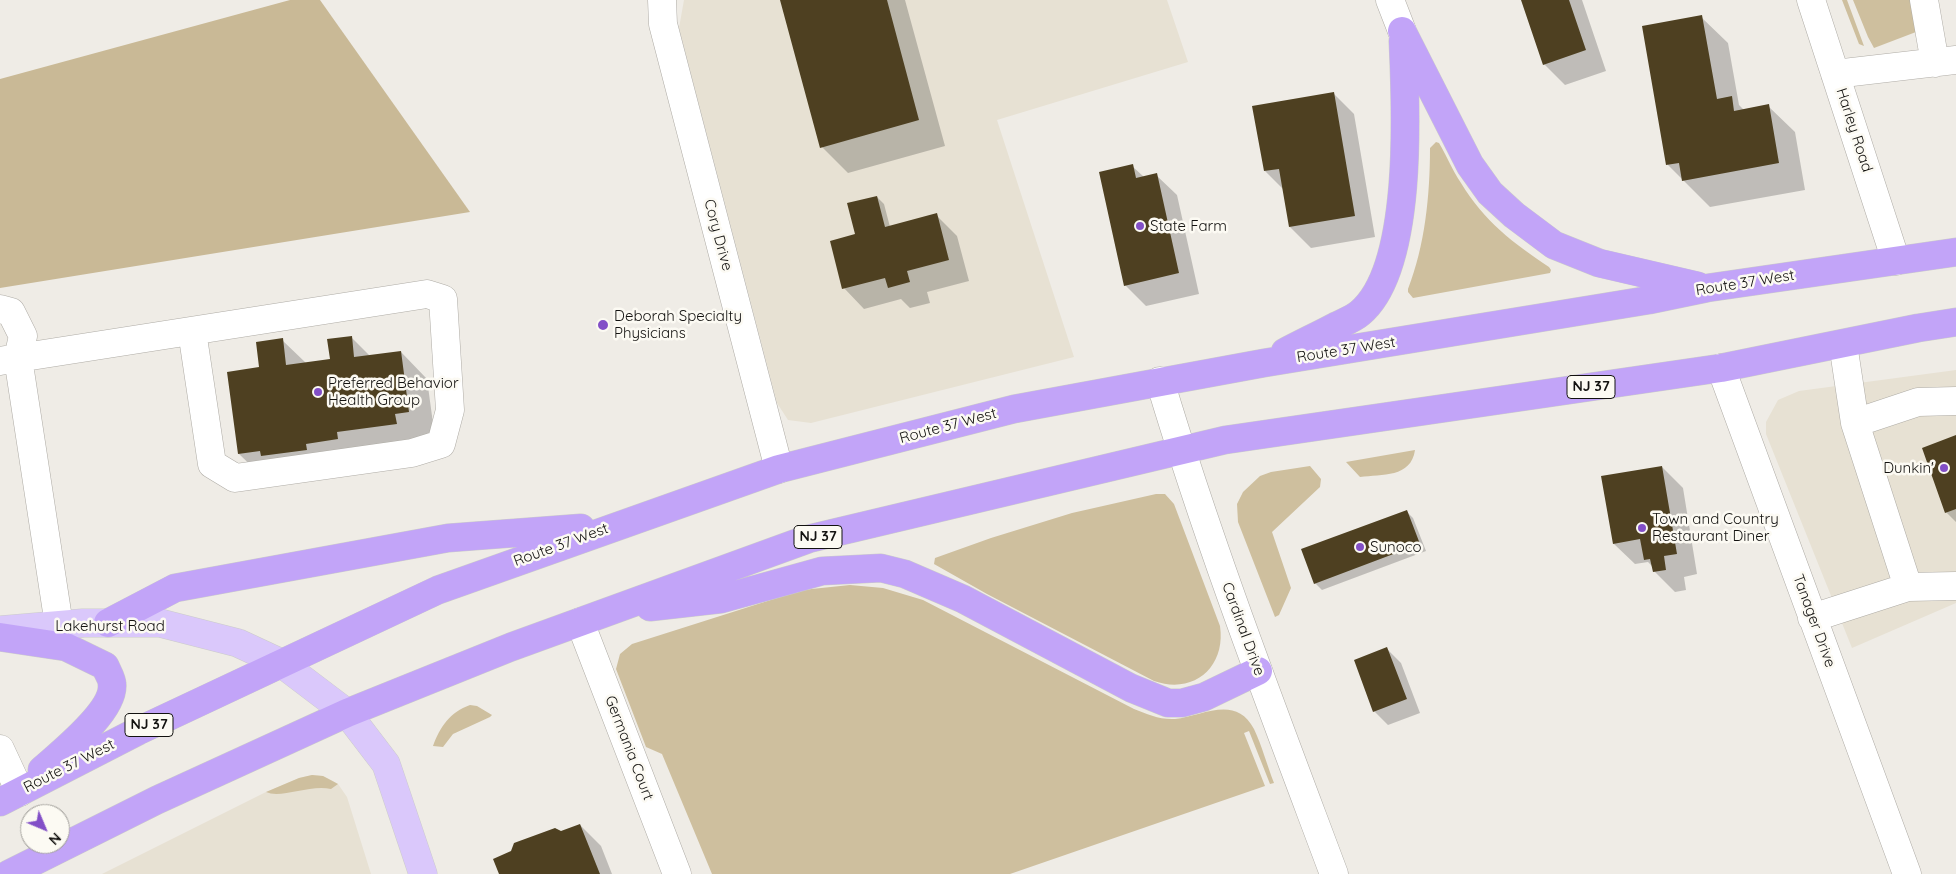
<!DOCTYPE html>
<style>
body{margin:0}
#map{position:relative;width:1956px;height:874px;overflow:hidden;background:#efece6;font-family:Quicksand,sans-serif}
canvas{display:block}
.north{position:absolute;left:20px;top:804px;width:50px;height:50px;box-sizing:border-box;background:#fcfaf3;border:1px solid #9f9d98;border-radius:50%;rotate:135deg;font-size:14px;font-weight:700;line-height:20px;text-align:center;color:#131210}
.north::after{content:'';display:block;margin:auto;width:18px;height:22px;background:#824fc7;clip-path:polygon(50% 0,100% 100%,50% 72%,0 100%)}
</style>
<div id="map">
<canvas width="1956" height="874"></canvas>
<div class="north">N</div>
</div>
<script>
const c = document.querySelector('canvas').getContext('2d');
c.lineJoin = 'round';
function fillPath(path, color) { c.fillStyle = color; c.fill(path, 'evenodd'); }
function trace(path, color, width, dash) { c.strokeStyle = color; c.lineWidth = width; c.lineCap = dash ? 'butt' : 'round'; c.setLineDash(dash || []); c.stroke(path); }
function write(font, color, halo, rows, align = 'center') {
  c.font = font + ' Quicksand,sans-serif'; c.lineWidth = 5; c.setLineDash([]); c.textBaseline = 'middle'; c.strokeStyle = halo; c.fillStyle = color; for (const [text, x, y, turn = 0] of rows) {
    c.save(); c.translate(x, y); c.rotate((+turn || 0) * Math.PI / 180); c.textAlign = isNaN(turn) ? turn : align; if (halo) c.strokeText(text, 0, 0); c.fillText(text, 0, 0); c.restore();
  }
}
const built = new Path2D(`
 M 684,0 L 1167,0 L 1188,62 L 997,120 L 1074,357 L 811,423 L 788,420 L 777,403 L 679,28 Z
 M 1956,370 L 1956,603 L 1852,648 L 1766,434 L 1766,422 L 1778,400 L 1799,391 Z
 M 312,775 L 323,776 L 333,781 L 338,784 L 347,797 L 371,874 L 102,874 L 266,792 L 299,778 Z`);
const green = new Path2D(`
 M 1842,0 L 1847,0 L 1864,46 L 1859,44 Z
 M 1853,0 L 1918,0 L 1916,32 L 1874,48 L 1868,37 Z
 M 1436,142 L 1439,143 C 1447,156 1452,170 1461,183 C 1484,221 1513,243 1549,267 L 1551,270 L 1550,273 L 1413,298 L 1408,292 L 1408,289 C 1425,245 1430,196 1430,148 Z
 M 1415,450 C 1411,478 1382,474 1360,477 L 1346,462 Z
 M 1310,466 L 1321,479 L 1320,487 L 1272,532 L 1291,588 L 1279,615 L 1275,617 L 1238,522 L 1237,504 L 1243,492 L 1260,476 L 1271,472 Z
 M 1156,494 L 1165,494 L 1174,504 L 1220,626 C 1226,667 1194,695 1154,681 L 987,594 L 934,564 L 935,558 L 991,538 L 1072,513 Z
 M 850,585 L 883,588 L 923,600 L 1134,709 C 1147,714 1160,720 1175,719 C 1202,716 1236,694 1254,729 C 1262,746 1267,765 1274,783 L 1270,784 L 1249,731 L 1244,733 L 1265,786 L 1010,874 L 712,874 L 662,754 L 646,747 L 616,669 L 620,654 L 632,644 L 802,590 Z
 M 470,705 L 477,706 L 492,715 L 490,717 L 453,734 L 443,747 L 433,746 C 440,727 450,712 470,705 Z
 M 312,775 L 323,776 L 338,784 L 331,789 C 310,784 281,799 266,792 L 299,778 Z`);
const forest = new Path2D(`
 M 290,0 L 320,0 L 470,212 L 0,288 L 0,79 Z`);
const shadow = new Path2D(`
 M 781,0 L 905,0 L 945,146 L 848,173 L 822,147 Z
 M 1523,0 L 1582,0 L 1606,71 L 1565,85 L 1544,64 Z
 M 1701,17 L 1728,43 L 1739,105 L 1744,110 L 1768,106 L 1795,132 L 1805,190 L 1710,207 L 1668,165 L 1643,27 Z
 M 1333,93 L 1354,114 L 1375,237 L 1311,248 L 1290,227 L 1284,190 L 1265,171 Z
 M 1132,166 L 1144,177 L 1156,175 L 1177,195 L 1199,294 L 1146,306 L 1125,285 Z
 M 877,197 L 884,204 L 890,227 L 936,215 L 957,236 L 969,281 L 927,292 L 930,303 L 910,308 L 901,299 L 864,309 L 844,288 L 858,235 Z
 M 351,337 L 370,356 L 401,352 L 427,379 L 435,438 L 266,480 L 239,454 L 260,369 L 282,340 L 306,363 L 332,360 Z
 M 1956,437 L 1956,522 L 1946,512 Z
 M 1662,467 L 1683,488 L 1697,574 L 1684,577 L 1686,590 L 1675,592 L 1654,571 L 1653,567 L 1648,562 L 1635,564 L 1614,544 Z
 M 1406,511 L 1413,518 L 1426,551 L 1322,590 L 1315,583 Z
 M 1387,649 L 1401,663 L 1420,713 L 1388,725 L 1374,711 Z
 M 580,825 L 601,846 L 612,874 L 501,874 L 512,852 Z`);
const building = new Path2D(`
 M 780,0 L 887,0 L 919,120 L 820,148 Z
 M 1521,0 L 1569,0 L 1586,50 L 1543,65 Z
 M 1702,15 L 1717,99 L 1732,96 L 1734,111 L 1769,104 L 1779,163 L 1682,181 L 1679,163 L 1666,165 L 1642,26 Z
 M 1334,92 L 1355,216 L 1289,227 L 1279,169 L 1264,171 L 1252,106 Z
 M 1133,164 L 1136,178 L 1157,173 L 1179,273 L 1124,286 L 1099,172 Z
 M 877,196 L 885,227 L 937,213 L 949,260 L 907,271 L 910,282 L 888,288 L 885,278 L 842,289 L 830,241 L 855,234 L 847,203 Z
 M 352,336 L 354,357 L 401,351 L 409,412 L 395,414 L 397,424 L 337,432 L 338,439 L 306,444 L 307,450 L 261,456 L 260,451 L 238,454 L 227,372 L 259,367 L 256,342 L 283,338 L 286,365 L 330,359 L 327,339 Z
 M 1956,435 L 1956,509 L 1945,513 L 1922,448 Z
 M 1662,466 L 1677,554 L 1664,556 L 1666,570 L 1653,572 L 1650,559 L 1644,560 L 1640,539 L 1613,544 L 1601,476 Z
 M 1407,510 L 1420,544 L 1314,584 L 1301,549 Z
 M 1387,647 L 1407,699 L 1373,712 L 1354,660 Z
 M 580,824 L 600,874 L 499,874 L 493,859 L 511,851 L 514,843 L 555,828 L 561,831 Z`);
const minor = new Path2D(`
 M 662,0 L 663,24 L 779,469
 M 1390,0 L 1402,31
 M 1811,0 L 1896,261
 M 1924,0 L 1935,63
 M 1835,74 L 1956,60
 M 0,309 L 11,312 L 23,336 L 18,358 L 59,625
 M 1843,344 L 1855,423 L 1908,587
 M 0,361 L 18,358 L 427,294 L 443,299 L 450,410 L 441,444 L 412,453 L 235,478 L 212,464 L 192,331
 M 1721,368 L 1907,874
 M 1160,381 C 1210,548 1273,711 1334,874
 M 1855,423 L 1918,402 L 1956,401
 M 1812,618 L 1908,587 L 1956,586
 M 580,622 L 677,874
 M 0,749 L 20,792`);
const major = new Path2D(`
 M 0,630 L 83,623 L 160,623 L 238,643 L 281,663 L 347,713 L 386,764 L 423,874`);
const highway = new Path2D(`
 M 1402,31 L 1470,165 L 1490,193 L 1514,215 L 1554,245 L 1599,263 L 1698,286
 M 1285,352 C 1302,343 1319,335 1336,326 C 1344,322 1353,319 1360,313 C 1414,268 1406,107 1403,41
 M 650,607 L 721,599 L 822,571 L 881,568 L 905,574 L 963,599 L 1131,688 L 1168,703 L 1182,703 L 1204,697 L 1258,671
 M 108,623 L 175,588 L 448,538 L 581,528
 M 0,637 L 66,647 L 105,666 C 107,671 112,679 112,684 C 115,711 62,752 42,770
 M 0,802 L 138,731 L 438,590 L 779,469 L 1014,409 L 1264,363 L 1649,300 L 1707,288 L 1956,252
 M 9,874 L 157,800 L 347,713 L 511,647 L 808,539 L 1225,440 L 1721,368 L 1918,328 L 1956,322`);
const markers = [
 [1140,226,5,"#824fc7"],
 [603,325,6,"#824fc7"],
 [318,392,5,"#824fc7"],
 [1944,468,5,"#824fc7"],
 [1642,528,5,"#824fc7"],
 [1360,547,5,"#824fc7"]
];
const shields = [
 [1591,387,48],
 [818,537,48],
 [149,725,48]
];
const shieldNames = [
 ["NJ 37",1591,387],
 ["NJ 37",818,537],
 ["NJ 37",149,725]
];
const streetNames = [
 ["Harley Road",1854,130,72],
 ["Cory Drive",718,235,75],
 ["Route 37 West",1745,283,-9],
 ["Route 37 West",1346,350,-9],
 ["Route 37 West",948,426,-15],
 ["Route 37 West",561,545,-20],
 ["Tanager Drive",1814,621,70],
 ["Lakehurst Road",110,626],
 ["Cardinal Drive",1243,629,70],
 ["Germania Court",629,748,69],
 ["Route 37 West",69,766,-27]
];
const poiNames = [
 ["State Farm",1150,226],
 ["Deborah Specialty",614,316],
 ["Physicians",614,333],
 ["Preferred Behavior",328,383],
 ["Health Group",328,400],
 ["Dunkin'",1934,468,"right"],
 ["Town and Country",1652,519],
 ["Restaurant Diner",1652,536],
 ["Sunoco",1370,547]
];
fillPath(built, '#e7e1d3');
fillPath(green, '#cebf9e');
fillPath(forest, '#c9b996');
fillPath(shadow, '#0003');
fillPath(building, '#4e4021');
trace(minor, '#afaca6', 29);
trace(major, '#cbcbca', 29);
trace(highway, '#cbcbca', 29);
trace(minor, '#fff', 28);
trace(major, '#dac8fb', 28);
trace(highway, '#c2a4f8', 28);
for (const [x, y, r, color] of markers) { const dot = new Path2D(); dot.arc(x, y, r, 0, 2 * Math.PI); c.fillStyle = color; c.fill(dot); trace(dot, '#fcfaf3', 2); }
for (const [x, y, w] of shields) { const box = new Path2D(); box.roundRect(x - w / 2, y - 11.5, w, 23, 4); c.fillStyle = '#fcfaf3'; c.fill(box); trace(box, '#131210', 1); }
write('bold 14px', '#131210', null, shieldNames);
write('15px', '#131210', '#fcfaf3', streetNames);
write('15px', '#131210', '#fcfaf3', poiNames, 'left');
</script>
